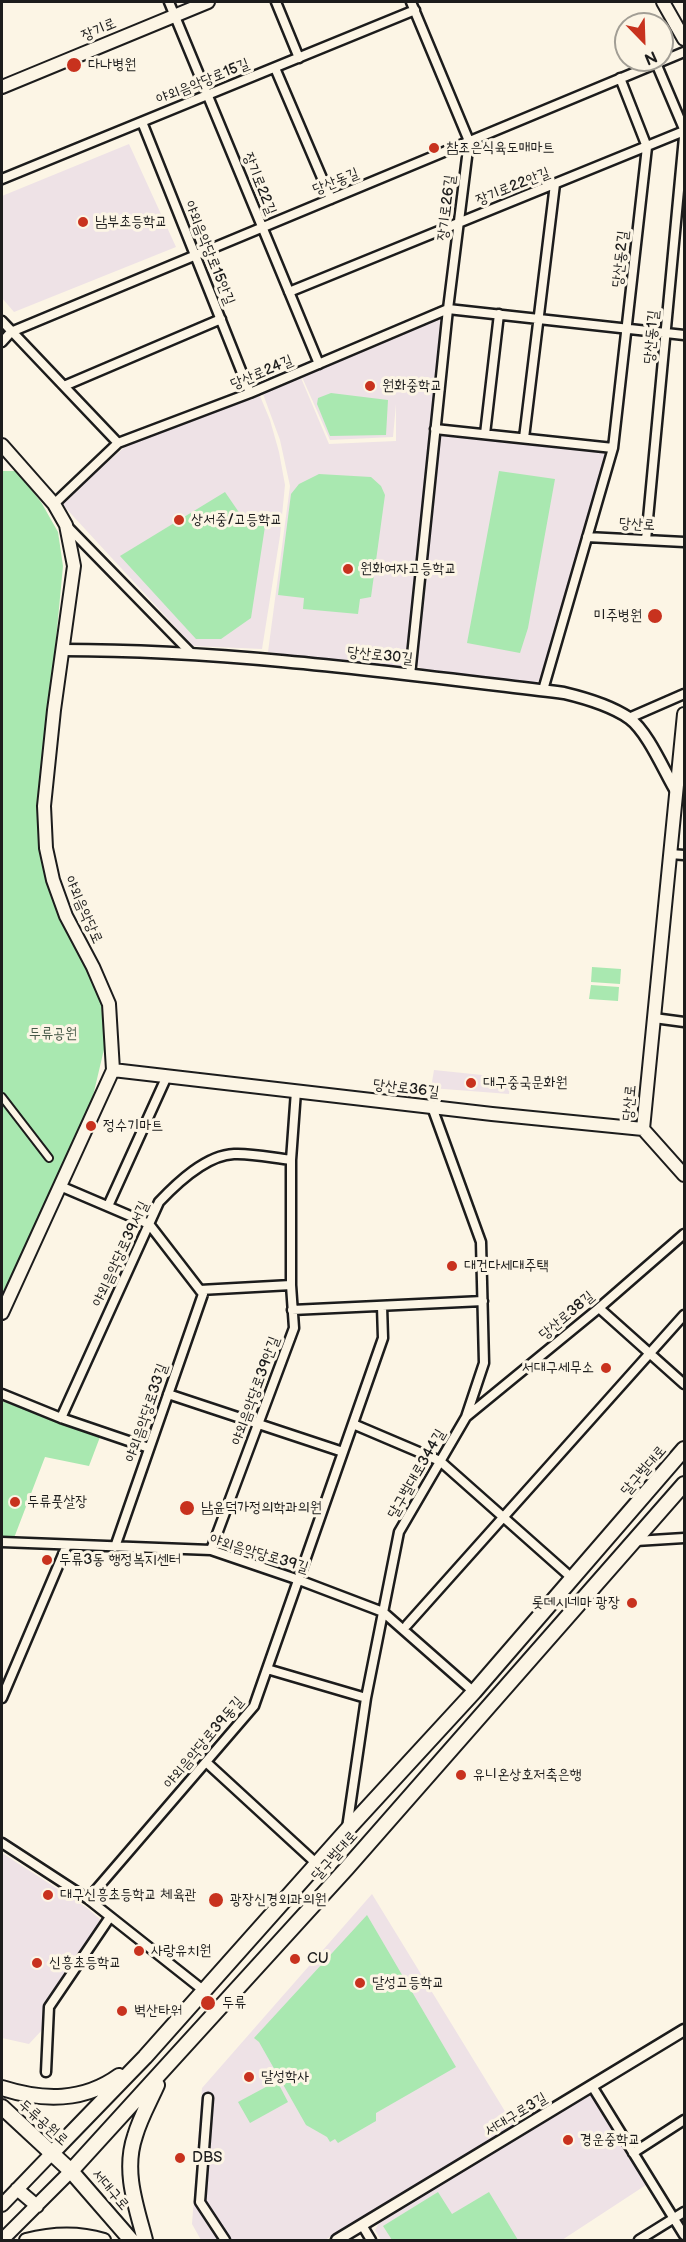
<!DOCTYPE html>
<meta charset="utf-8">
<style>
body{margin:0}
#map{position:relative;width:686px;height:2242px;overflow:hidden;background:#fcf5e5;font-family:"Balsamiq Sans",sans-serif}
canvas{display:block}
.frame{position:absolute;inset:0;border:3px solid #1c1c1c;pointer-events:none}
.north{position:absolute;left:614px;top:12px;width:60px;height:60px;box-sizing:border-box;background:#fcf5e5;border:2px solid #a29e95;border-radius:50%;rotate:157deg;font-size:16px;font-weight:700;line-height:24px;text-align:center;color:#1c1c1c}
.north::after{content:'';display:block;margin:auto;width:21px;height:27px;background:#c8321e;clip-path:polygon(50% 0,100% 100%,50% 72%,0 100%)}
</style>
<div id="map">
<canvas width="686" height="2242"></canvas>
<div class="frame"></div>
<div class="north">N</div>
</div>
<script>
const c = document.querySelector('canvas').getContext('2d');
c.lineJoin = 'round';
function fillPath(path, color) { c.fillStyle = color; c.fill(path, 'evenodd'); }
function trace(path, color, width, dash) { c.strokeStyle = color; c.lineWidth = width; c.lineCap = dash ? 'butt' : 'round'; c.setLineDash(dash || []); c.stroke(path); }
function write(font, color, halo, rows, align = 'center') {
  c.font = font + ' "Balsamiq Sans","Poor Story",sans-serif'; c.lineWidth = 6; c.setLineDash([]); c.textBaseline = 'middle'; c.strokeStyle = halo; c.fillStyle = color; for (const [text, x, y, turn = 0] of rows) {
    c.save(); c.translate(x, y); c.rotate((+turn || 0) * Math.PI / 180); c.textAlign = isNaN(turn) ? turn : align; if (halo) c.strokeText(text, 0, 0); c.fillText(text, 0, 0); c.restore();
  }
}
const built = new Path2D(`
 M 129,144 L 176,247 L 14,312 L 2,298 L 2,196 Z
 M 441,318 L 408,671 L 268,652 L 290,486 L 280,440 L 263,394 L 301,378 L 329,444 L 396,441 L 396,404 L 393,437 L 330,440 L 302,377 Z
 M 257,394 L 260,396 L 270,420 L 279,452 L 285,485 L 280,536 L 262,649 L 193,646 L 61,503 L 127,445 Z
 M 444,435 L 609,451 L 543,677 L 536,683 L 424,670 L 416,665 L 438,438 Z
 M 434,1070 L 511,1078 L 509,1094 L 431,1088 Z
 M 2,1853 L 87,1908 L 102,1921 L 43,2004 L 42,2030 L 29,2044 L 2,2038 Z
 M 372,1894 L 514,2126 L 325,2240 L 201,2240 L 192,2224 L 202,2088 Z
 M 588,2094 L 596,2096 L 649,2183 L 562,2240 L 381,2240 L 375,2230 L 379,2223 Z`);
const green = new Path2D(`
 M 331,393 L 388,400 L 386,435 L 330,436 L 317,404 L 318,398 Z
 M 2,471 L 16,471 L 41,502 L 58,532 L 63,566 L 50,703 L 47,879 L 61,919 L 86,965 L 101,1004 L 105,1045 L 93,1096 L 2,1298 Z
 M 499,471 L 555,479 L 528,628 L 520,653 L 467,643 Z
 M 319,474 L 371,477 L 381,486 L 385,495 L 371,597 L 360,599 L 358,614 L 303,609 L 304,598 L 278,595 L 291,494 L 299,484 Z
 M 225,492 L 247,524 L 266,520 L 251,618 L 221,639 L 196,639 L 120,556 Z
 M 592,967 L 621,969 L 620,984 L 591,982 Z
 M 591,985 L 619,987 L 618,1001 L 589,999 Z
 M 2,1401 L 100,1437 L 89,1466 L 45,1457 L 14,1538 L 2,1538 Z
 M 367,1915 L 456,2067 L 376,2113 L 376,2121 L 338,2143 L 335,2139 L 330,2142 L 327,2137 L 306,2125 L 259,2042 L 254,2038 Z
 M 277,2081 L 288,2102 L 250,2123 L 238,2102 Z
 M 438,2192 L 452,2214 L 489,2192 L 518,2240 L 392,2240 L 383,2226 Z`);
const pedestrian = new Path2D(`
 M 2,1097 L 49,1158`);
const minor = new Path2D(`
 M 169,2 L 319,364
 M 276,2 L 299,58
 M 656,63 L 684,129
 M 275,68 L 331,199
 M 142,122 L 250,393
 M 2,179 L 415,10
 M 289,292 L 684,131
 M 2,321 L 118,443
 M 2,342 L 11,332 L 684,52
 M 64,386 L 221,319
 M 435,429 L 613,448
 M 485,434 L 499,314
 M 524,438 L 555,184
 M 54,504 L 118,443 L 250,393 L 448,309 L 684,335
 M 67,526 L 192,654
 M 587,537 L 684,542
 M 646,540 L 684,137
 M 410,675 L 448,309 L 469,141 L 411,2
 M 543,690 L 613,448 L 647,147 L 620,78
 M 629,718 L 684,694
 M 670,854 L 684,855
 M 654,1018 L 684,1022
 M 60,1186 L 149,1224 L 203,1294 L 115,1547
 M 108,1206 L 167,1076
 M 200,1290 L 291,1285
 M 599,1308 L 684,1384
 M 292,1310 L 483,1301
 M 2,1394 L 61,1418 L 149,1448
 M 168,1394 L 343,1452
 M 466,1417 L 599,1308 L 684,1234
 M 61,1418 L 159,1202 C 177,1183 206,1155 234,1154 C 252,1153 273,1158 291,1160
 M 353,1424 L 440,1461 L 573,1579
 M 636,1541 L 684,1538
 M 2,1542 L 211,1550 L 299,1580 L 383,1612 L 474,1692
 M 211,1550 L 294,1328 L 291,1285 L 291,1160 L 296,1091
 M 407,1625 L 684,1315
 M 267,1669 L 366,1698
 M 2,1698 L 67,1545
 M 206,1762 L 317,1864
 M 347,1828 L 366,1698 L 399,1532 L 466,1417 L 484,1363 L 481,1242 L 432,1107
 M 2,1843 L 88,1899 L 203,1990
 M 88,1899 L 254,1706 L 383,1338 L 382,1306
 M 46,2072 L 49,2007 L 110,1917
 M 592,2086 L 684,2235
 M 208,2098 L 200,2202 L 225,2240
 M 633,2153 L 684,2120
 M 362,2225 L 371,2240
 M 639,2240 L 684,2212`);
const tertiary = new Path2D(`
 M 63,650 C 231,650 397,673 564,693 C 585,698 610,705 629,718 C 648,732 664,771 676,791
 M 337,2240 L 684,2030`);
const secondary = new Path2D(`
 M 663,2 L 684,39
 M 2,87 L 208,2
 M 2,445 L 54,504 L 66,525 L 74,566 L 54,710 L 44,806 L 46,848 L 53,880 L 66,916 L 93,967 L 109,1004 L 113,1070 L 2,1313
 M 684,714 L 643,1129 L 684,1175
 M 113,1070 L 492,1114 L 643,1129
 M 17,2189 L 37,2206
 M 2,2205 L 53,2152
 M 2,2240 L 71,2171
 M 26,2240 C 53,2233 78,2232 104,2240`);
const primary = new Path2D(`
 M 2,2088 C 43,2101 83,2102 119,2076
 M 2,2107 L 71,2171 L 131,2240
 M 53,2152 L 145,2057 L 347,1830 L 474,1692 L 684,1449
 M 71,2171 L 347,1868 L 684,1484
 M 145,2240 C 136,2206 123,2171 135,2136 C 140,2118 150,2101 157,2085`);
const markers = [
 [74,65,8,"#c8321e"],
 [434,148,6,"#c8321e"],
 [83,222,6,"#c8321e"],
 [370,386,6,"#c8321e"],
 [179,520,6,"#c8321e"],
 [348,569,6,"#c8321e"],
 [655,616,8,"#c8321e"],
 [471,1083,6,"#c8321e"],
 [91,1126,6,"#c8321e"],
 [452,1266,6,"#c8321e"],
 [606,1368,6,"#c8321e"],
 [15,1502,6,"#c8321e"],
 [187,1508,8,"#c8321e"],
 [47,1560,6,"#c8321e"],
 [632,1603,6,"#c8321e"],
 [461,1775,6,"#c8321e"],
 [48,1895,6,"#c8321e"],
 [216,1900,8,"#c8321e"],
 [139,1951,6,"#c8321e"],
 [295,1959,6,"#c8321e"],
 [37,1963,6,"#c8321e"],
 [360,1983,6,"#c8321e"],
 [208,2003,8,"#c8321e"],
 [122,2011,6,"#c8321e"],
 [249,2077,6,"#c8321e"],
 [568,2140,6,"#c8321e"],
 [180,2158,6,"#c8321e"]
];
const streetNames = [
 ["장기로",99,30,-23],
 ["야외음악당로15길",203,82,-22],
 ["당산동길",336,182,-22],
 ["장기로22길",259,184,68],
 ["장기로22안길",513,187,-22],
 ["장기로26길",447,208,-83],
 ["야외음악당로15안길",209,253,68],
 ["당산동2길",621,259,-84],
 ["당산동1길",652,337,-85],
 ["당산로24길",262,373,-23],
 ["당산로",637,525,3],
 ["당산로30길",380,656,6],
 ["야외음악당로",83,910,66],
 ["당산로36길",406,1089,7],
 ["당산로",630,1103,-85],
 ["야외음악당로39서길",121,1254,-65],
 ["당산로38길",567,1316,-40],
 ["야외음악당로39안길",256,1391,-70],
 ["야외음악당로33길",147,1413,-71],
 ["달구벌대로",644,1471,-49],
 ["달구벌대로344길",417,1474,-60],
 ["야외음악당로39길",259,1554,17],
 ["야외음악당로39동길",204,1743,-50],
 ["달구벌대로",335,1856,-48],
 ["서대구로3길",516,2115,-31],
 ["두류공원로",43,2123,42],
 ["서대구로",110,2190,50]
];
const poiNames = [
 ["다나병원",88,65],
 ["참조은식육도매마트",446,148],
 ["남부초등학교",95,222],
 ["원화중학교",382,386],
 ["상서중/고등학교",191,520],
 ["원화여자고등학교",360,569],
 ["미주병원",642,616,"right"],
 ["대구중국문화원",483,1083],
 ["정수기마트",103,1126],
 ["대건다세대주택",464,1266],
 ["서대구세무소",594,1368,"right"],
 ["두류풋살장",27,1502],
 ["남윤덕가정의학과의원",201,1508],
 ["두류3동 행정복지센터",59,1560],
 ["롯데시네마 광장",620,1603,"right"],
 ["유니온상호저축은행",473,1775],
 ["대구신흥초등학교 체육관",60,1895],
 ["광장신경외과의원",230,1900],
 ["사랑유치원",151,1951],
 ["CU",307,1959],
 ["신흥초등학교",49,1963],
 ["달성고등학교",372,1983],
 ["두류",222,2003],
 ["벽산타워",134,2011],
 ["달성학사",261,2077],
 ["경운중학교",580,2140],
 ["DBS",192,2158]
];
const parkNames = [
 ["두류공원",53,1034]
];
fillPath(built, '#eee2e6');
fillPath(green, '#a9e8b0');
trace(pedestrian, '#1c1c1c', 10);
trace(minor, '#1c1c1c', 13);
trace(tertiary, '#1c1c1c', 15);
trace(secondary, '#1c1c1c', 16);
trace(primary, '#1c1c1c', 18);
trace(pedestrian, '#fcf5e5', 6);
trace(minor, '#fcf5e5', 8);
trace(tertiary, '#fcf5e5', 10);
trace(secondary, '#fcf5e5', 12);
trace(primary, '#fcf5e5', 14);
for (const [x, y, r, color] of markers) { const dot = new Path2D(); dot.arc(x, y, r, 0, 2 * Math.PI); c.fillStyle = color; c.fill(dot); trace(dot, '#fcf5e5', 2); }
write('15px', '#1c1c1c', '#fcf5e5', streetNames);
write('15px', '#1c1c1c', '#fcf5e5', poiNames, 'left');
write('15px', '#465948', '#fcf5e5', parkNames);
</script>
